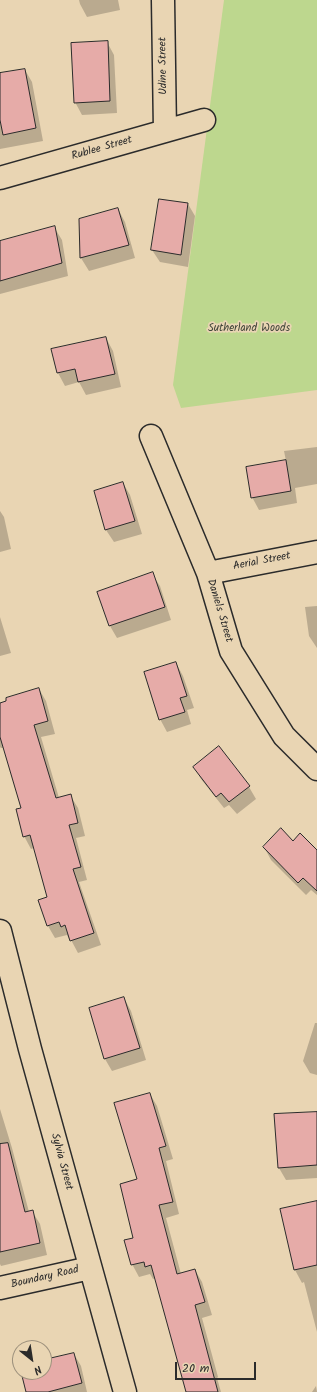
<!DOCTYPE html>
<style>
body{margin:0}
#map{position:relative;width:317px;height:1392px;overflow:hidden;background:#e9d5b3;font-family:Kalam,sans-serif}
canvas{display:block}
.north{position:absolute;left:12px;top:1340px;width:40px;height:40px;box-sizing:border-box;background:#e9d5b3;border:1px solid #9d917d;border-radius:50%;rotate:150deg;font-size:11px;font-weight:700;line-height:16px;text-align:center;color:#2b2b2b}
.north::after{content:'';display:block;margin:auto;width:14px;height:18px;background:#2b2b2b;clip-path:polygon(50% 0,100% 100%,50% 72%,0 100%)}
.scale{position:absolute;left:175px;top:1362px;width:81px;height:18px;box-sizing:border-box;border:2px solid #2b2b2b;border-top:0;padding-left:5px;font-size:12px;line-height:14px;white-space:nowrap;color:#2b2b2b;-webkit-text-stroke:3px #e9d5b3;paint-order:stroke}
</style>
<div id="map">
<canvas width="317" height="1392"></canvas>
<div class="north">N</div>
<div class="scale">20 m</div>
</div>
<script>
const c = document.querySelector('canvas').getContext('2d');
c.lineJoin = 'round';
function fillPath(path, color) { c.fillStyle = color; c.fill(path, 'evenodd'); }
function trace(path, color, width, dash) { c.strokeStyle = color; c.lineWidth = width; c.lineCap = dash ? 'butt' : 'round'; c.setLineDash(dash || []); c.stroke(path); }
function write(font, color, halo, rows, align = 'center') {
  c.font = font + ' Kalam,sans-serif'; c.lineWidth = 3.5; c.setLineDash([]); c.textBaseline = 'middle'; c.strokeStyle = halo; c.fillStyle = color; for (const [text, x, y, turn = 0] of rows) {
    c.save(); c.translate(x, y); c.rotate((+turn || 0) * Math.PI / 180); c.textAlign = isNaN(turn) ? turn : align; if (halo) c.strokeText(text, 0, 0); c.fillText(text, 0, 0); c.restore();
  }
}
const green = new Path2D(`
 M 224,0 L 317,0 L 317,390 L 181,408 L 173,385 Z`);
const shadow = new Path2D(`
 M 79,0 L 118,0 L 120,10 L 87,17 L 80,4 Z
 M 107,42 L 114,55 L 117,113 L 82,115 L 75,102 Z
 M 25,70 L 32,82 L 43,141 L 0,149 L 0,74 Z
 M 188,204 L 195,216 L 188,267 L 160,262 L 152,250 Z
 M 118,209 L 125,222 L 135,258 L 89,271 L 81,258 L 80,220 Z
 M 54,227 L 62,240 L 68,276 L 0,294 L 0,242 Z
 M 106,338 L 113,351 L 121,387 L 86,395 L 79,382 L 65,386 L 58,373 L 52,350 Z
 M 317,447 L 317,484 L 295,488 L 297,503 L 259,510 L 252,497 L 286,461 L 284,451 Z
 M 123,483 L 130,495 L 142,534 L 114,542 L 106,530 Z
 M 0,511 L 4,517 L 11,549 L 0,552 Z
 M 152,574 L 160,586 L 171,620 L 117,638 L 110,626 Z
 M 317,606 L 317,648 L 309,636 L 305,607 Z
 M 0,617 L 11,653 L 0,656 Z
 M 176,663 L 183,676 L 194,708 L 187,710 L 191,724 L 167,732 L 160,719 Z
 M 39,689 L 46,701 L 55,734 L 41,737 L 59,798 L 70,795 L 78,808 L 85,836 L 76,838 L 87,880 L 79,882 L 101,945 L 78,953 L 70,938 L 69,939 L 67,935 L 55,938 L 48,926 L 39,901 L 48,898 L 34,848 L 31,849 L 24,836 L 22,808 L 4,748 L 1,748 L 0,747 L 0,704 Z
 M 194,767 L 249,787 L 256,799 L 237,814 L 229,805 L 224,808 L 201,779 Z
 M 293,842 L 317,851 L 317,895 L 311,890 L 306,895 L 271,860 L 264,847 Z
 M 124,998 L 131,1011 L 146,1060 L 112,1071 L 105,1059 Z
 M 315,1023 L 317,1023 L 317,1075 L 310,1073 L 303,1061 Z
 M 150,1094 L 157,1106 L 173,1159 L 166,1161 L 179,1214 L 166,1218 L 181,1274 L 195,1270 L 202,1282 L 212,1315 L 202,1318 L 218,1377 L 217,1378 L 221,1392 L 187,1392 L 156,1278 L 153,1279 L 150,1274 L 139,1277 L 132,1264 L 138,1180 Z
 M 0,1109 L 12,1148 L 29,1212 L 32,1211 L 40,1224 L 47,1255 L 1,1266 L 0,1264 Z
 M 317,1113 L 317,1178 L 286,1180 L 279,1168 Z
 M 317,1202 L 317,1332 L 304,1282 L 302,1283 L 295,1270 L 282,1209 Z
 M 74,1354 L 81,1366 L 87,1392 L 28,1392 L 22,1372 L 44,1372 L 44,1361 Z
 M 316,1386 L 317,1392 L 312,1392 Z`);
const building = new Path2D(`
 M 108,41 L 110,101 L 74,103 L 71,43 Z
 M 25,69 L 36,128 L 3,135 L 0,120 L 0,73 Z
 M 159,199 L 188,203 L 181,255 L 151,250 Z
 M 118,208 L 129,245 L 80,258 L 79,219 Z
 M 55,226 L 62,263 L 0,281 L 0,241 Z
 M 106,337 L 115,374 L 78,382 L 75,369 L 57,373 L 51,349 Z
 M 286,460 L 291,491 L 251,498 L 246,467 Z
 M 123,482 L 135,521 L 105,530 L 94,491 Z
 M 153,572 L 165,607 L 109,626 L 97,592 Z
 M 176,662 L 187,696 L 180,698 L 185,712 L 159,720 L 144,672 Z
 M 39,688 L 48,721 L 34,725 L 56,798 L 71,794 L 78,823 L 69,825 L 81,867 L 73,869 L 94,933 L 70,941 L 65,925 L 61,927 L 59,922 L 47,926 L 38,900 L 47,897 L 30,835 L 23,837 L 16,809 L 21,808 L 0,737 L 0,703 L 6,701 L 6,698 Z
 M 219,746 L 250,786 L 229,802 L 221,793 L 216,797 L 193,767 Z
 M 281,828 L 293,841 L 300,833 L 317,850 L 317,891 L 303,878 L 298,883 L 263,847 Z
 M 124,997 L 140,1048 L 104,1059 L 89,1008 Z
 M 150,1093 L 166,1146 L 159,1148 L 173,1202 L 159,1205 L 177,1274 L 195,1269 L 205,1302 L 195,1305 L 218,1392 L 186,1392 L 151,1265 L 145,1267 L 144,1262 L 131,1265 L 124,1240 L 133,1238 L 120,1184 L 137,1179 L 114,1103 Z
 M 317,1112 L 317,1165 L 278,1168 L 274,1114 Z
 M 8,1143 L 25,1212 L 33,1210 L 40,1243 L 0,1252 L 0,1144 Z
 M 317,1201 L 317,1265 L 294,1270 L 280,1209 Z
 M 74,1353 L 82,1383 L 48,1392 L 26,1392 L 21,1372 L 44,1372 L 44,1360 Z`);
const street = new Path2D(`
 M 163,0 L 165,131
 M 0,178 L 204,120
 M 151,436 L 208,573 L 231,651 L 284,736 L 317,769
 M 208,573 L 317,552
 M 0,931 L 30,1049 L 125,1392
 M 0,1288 L 90,1268`);
const streetNames = [
 ["Udine Street",164,66,-91],
 ["Rublee Street",102,149,-16],
 ["Aerial Street",262,562,-11],
 ["Daniels Street",219,611,73],
 ["Sylvia Street",61,1162,75],
 ["Boundary Road",45,1278,-13]
];
const parkNames = [
 ["Sutherland Woods",249,329]
];
fillPath(green, '#bdd78e');
fillPath(shadow, '#0003');
fillPath(building, '#e6aba8');
trace(building, '#2b2b2b', 1);
trace(street, '#2b2b2b', 25);
trace(street, '#e9d5b3', 22);
write('11px', '#2b2b2b', '#e9d5b3', streetNames);
write('11px', '#41453a', '#e9d5b3', parkNames);
</script>
